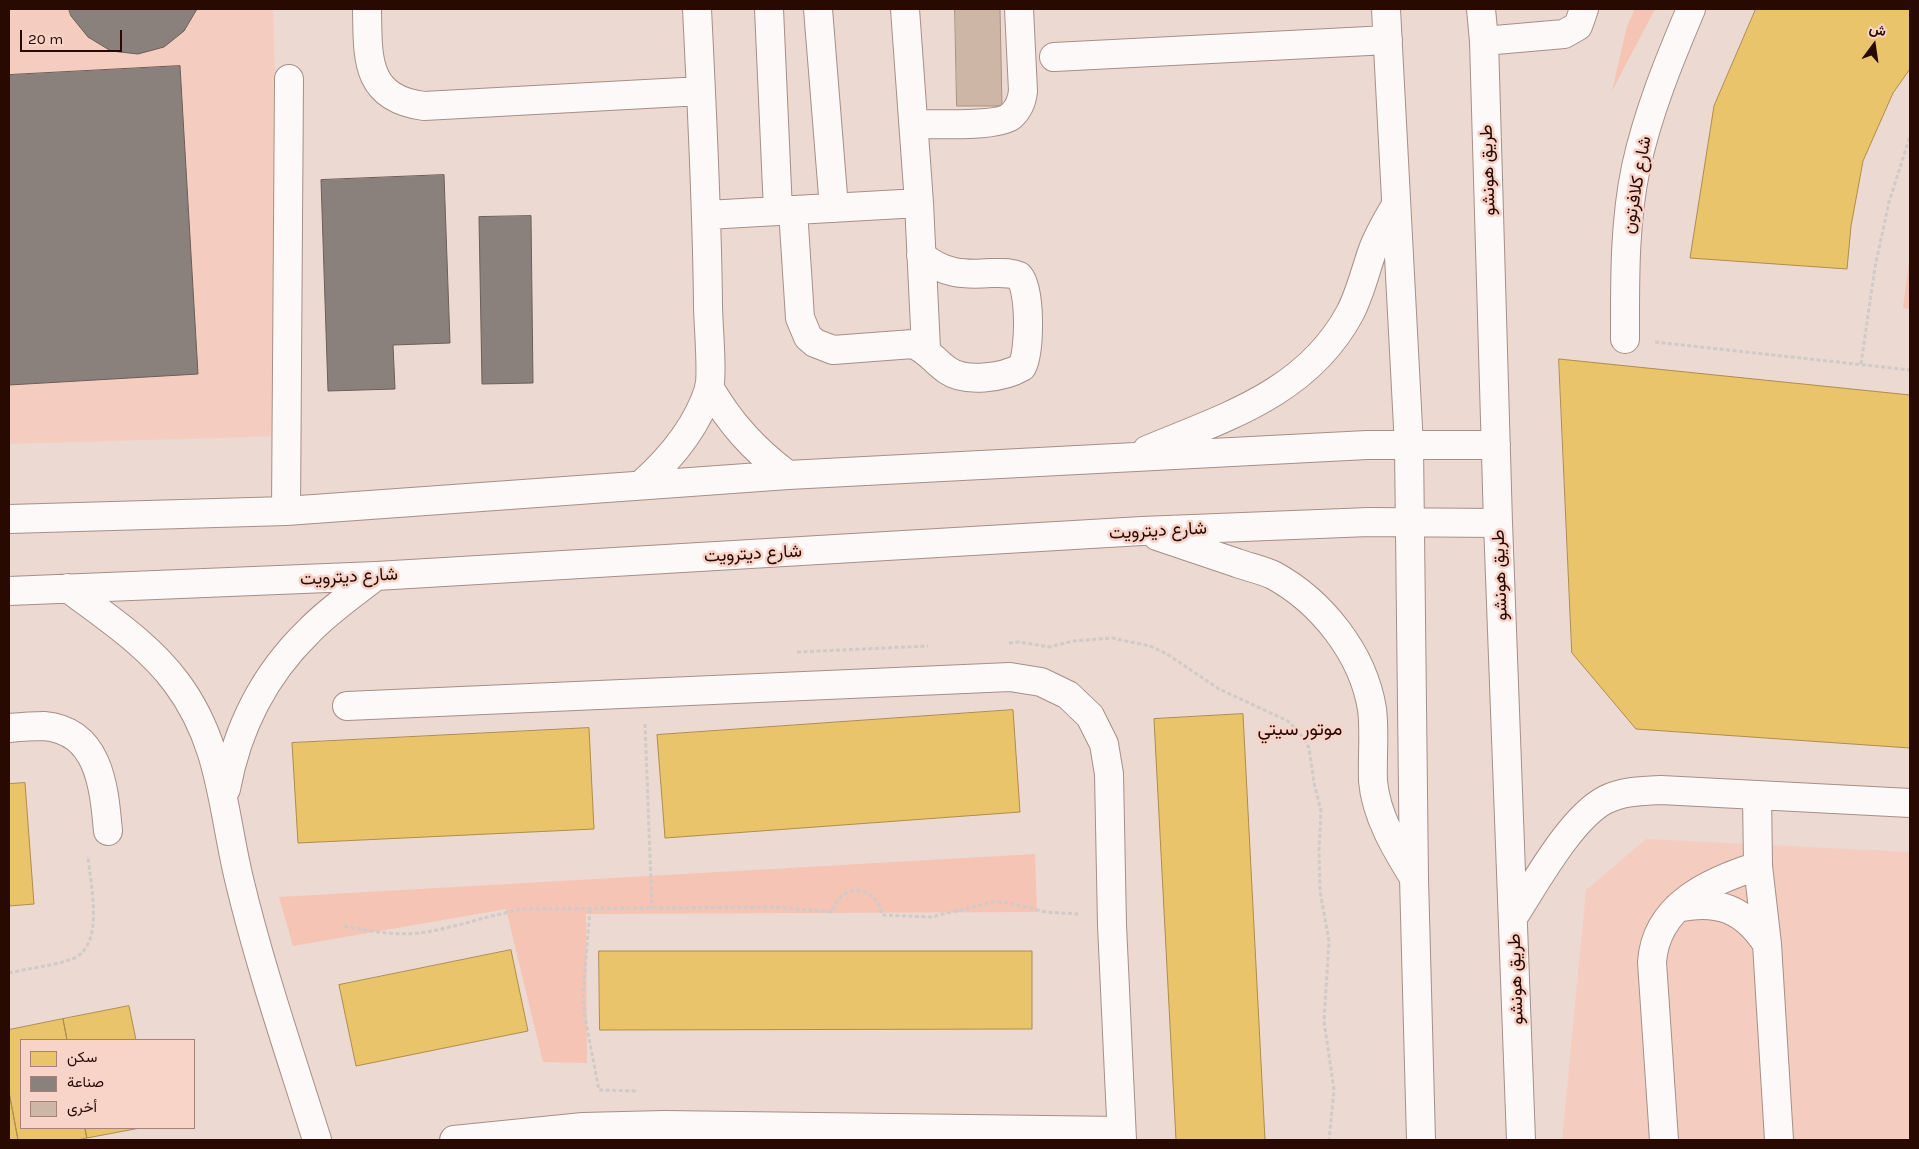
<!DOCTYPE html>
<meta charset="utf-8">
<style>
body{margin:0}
#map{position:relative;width:1919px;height:1149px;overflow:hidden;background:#ecd9d2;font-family:Karla,Vazirmatn,sans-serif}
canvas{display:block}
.frame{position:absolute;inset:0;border:10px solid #290a03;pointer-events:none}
.legend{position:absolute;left:20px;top:1039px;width:175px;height:90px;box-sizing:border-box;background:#f7d3c8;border:1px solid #a58379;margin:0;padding:6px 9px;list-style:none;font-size:15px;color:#290a03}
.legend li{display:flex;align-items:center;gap:10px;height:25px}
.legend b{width:25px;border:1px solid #a58379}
.north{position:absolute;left:1849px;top:20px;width:50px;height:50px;-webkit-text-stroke:4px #f7d3c8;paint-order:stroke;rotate:14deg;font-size:14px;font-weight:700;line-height:20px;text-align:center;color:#290a03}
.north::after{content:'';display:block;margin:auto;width:18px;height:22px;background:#290a03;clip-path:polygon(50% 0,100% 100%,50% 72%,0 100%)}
.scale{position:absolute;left:20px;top:30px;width:102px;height:22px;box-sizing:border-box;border:2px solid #290a03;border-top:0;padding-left:6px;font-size:15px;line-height:18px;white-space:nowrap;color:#290a03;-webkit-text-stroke:4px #f7d3c8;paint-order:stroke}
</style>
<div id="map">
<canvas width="1919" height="1149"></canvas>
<div class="frame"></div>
<ul class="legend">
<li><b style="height:14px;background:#e9c46a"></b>سكن</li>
<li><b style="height:14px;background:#8a817c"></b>صناعة</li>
<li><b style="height:14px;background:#cdb6a6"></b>أخرى</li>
</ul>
<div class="north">ش</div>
<div class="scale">20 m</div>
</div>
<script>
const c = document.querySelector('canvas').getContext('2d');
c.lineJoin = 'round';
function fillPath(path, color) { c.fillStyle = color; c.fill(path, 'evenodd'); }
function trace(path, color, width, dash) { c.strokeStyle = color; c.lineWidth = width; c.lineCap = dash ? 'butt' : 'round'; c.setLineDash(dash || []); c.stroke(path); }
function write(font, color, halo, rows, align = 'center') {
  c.font = font + ' Karla,Vazirmatn,sans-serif'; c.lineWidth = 5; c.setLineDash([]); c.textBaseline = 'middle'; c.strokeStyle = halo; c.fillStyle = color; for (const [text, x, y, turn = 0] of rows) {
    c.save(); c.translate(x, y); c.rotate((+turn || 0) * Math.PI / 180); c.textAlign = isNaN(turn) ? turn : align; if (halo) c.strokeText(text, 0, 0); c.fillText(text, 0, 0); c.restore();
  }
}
const built = new Path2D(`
 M 9,9 L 273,9 L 286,436 L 9,444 Z
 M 1646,839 L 1910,852 L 1910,1140 L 1562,1140 L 1586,890 Z`);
const green = new Path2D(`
 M 1635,9 L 1655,9 L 1612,91 L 1627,26 Z
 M 1910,255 L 1910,309 L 1903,308 Z
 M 1035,854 L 1037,912 L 586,914 L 587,1063 L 543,1062 L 506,909 L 293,946 L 279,897 Z`);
const homes = new Path2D(`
 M 1756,9 L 1910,9 L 1910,69 L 1893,93 L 1863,161 L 1851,226 L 1847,269 L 1690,258 L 1714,106 Z
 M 1559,359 L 1910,395 L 1910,748 L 1636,729 L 1572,653 Z
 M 1013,710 L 1020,812 L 665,838 L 657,735 Z
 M 1243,714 L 1265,1140 L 1176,1140 L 1154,719 Z
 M 589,728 L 594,829 L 298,843 L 292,743 Z
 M 25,783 L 34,904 L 9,906 L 9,784 Z
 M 511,950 L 528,1031 L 356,1066 L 339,985 Z
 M 599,951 L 1032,951 L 1032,1029 L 600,1030 Z
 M 129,1006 L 136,1040 L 67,1040 L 63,1019 Z
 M 63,1019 L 67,1040 L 21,1040 L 21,1128 L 85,1128 L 87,1138 L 77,1140 L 18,1140 L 9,1092 L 9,1030 Z
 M 9,1092 L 18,1140 L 9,1140 Z
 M 85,1128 L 140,1128 L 87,1138 Z`);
const industry = new Path2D(`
 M 69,9 L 197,9 L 184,31 L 164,47 L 138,54 L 111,51 L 88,37 L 71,16 Z
 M 180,66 L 198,374 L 9,385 L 9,75 Z
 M 444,175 L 450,343 L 393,345 L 395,389 L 328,391 L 321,180 Z
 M 531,216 L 533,383 L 482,384 L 479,217 Z`);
const building = new Path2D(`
 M 955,9 L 1000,9 L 1002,106 L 957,106 Z`);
const path = new Path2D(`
 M 1655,342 L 1910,370
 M 1861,364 L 1875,267 L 1889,202 L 1910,136
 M 1009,643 L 1019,642 L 1049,647 L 1073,641 L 1112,638 L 1150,646 L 1167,654 L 1219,689 L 1288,721 L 1300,733 L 1309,748 L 1314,783 L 1321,811 L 1319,851 L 1320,891 L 1329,941 L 1324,1021 L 1334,1090 L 1329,1140
 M 797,652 L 928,646
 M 645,724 L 652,908
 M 590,910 L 583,994 L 584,1012 L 599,1090 L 637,1091
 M 344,926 C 373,932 402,937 432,931 C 463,925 493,914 525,909 L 773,907 L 832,912 C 836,899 843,892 857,890 C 872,893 879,900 882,915 L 931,917 L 993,902 L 1010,903 L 1046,912 L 1080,914
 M 9,973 C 29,968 53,966 72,959 C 106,946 90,884 88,856`);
const minor = new Path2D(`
 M 367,9 C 368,57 364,98 424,106 L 701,91
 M 769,9 L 778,211
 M 818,9 L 834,208
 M 905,9 L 919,203 L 926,349
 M 1386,9 L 1409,446 L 1414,878 L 1421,1140
 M 1481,9 L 1484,41 L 1498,523 L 1521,1140
 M 1484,41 L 1564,34 L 1578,26 L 1584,9
 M 1054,57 L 1388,40
 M 914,124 C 934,124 998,127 1011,116 C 1019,109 1022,101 1023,91 L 1019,9
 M 793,210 L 800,318 L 808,337 L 815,343 L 833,350 L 913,344 C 928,350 934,361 947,370 C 965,383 1003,378 1022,367 C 1030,351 1031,290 1019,276 C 1010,272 1001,273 991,273 C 963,275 943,274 921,255
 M 707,215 L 919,203
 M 1625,339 C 1625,282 1624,224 1636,167 C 1648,112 1669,61 1691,9
 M 709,387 C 730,423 754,450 788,475
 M 1147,450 C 1226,417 1307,393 1350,313 C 1360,294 1365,272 1372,252 C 1378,235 1387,220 1396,205
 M 642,484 C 671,458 697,427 709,389 C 713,374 708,323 708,305 C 707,206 702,108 697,9
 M 286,511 L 289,79
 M 9,519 L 286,511 L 788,475 L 1367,445 L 1496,445
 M 1157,536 C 1184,545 1210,554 1237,563 C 1248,567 1262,570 1273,575 C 1321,601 1363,653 1372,709 C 1375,732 1372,757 1373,781 C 1376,816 1396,849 1414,878
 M 68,588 C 106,617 148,644 176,682 C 222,743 222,808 239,879 C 260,967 290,1054 317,1140
 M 9,591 L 376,576 L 1142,531 L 1369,522 L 1498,523
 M 347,706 L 1010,677 L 1041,682 L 1068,695 L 1090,716 L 1104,744 L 1109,774 L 1112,925 L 1122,1140
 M 9,728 C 20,727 32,726 44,726 C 100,731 104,788 108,831
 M 226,789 C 237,729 264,675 308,632 C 328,611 353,594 376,576
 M 1757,795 L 1758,866
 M 1677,908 C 1718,899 1744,909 1767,944
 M 1514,916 C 1536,882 1571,818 1605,800 C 1623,791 1642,791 1661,790 L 1910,803
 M 454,1140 L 583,1127 L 664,1125 L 1121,1131
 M 1664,1140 L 1652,962 C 1656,905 1710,881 1758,866 L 1767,944 L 1779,1140`);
const streetNames = [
 ["طريق هونشو",1488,170,-92],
 ["شارع كلافرتون",1637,185,-80],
 ["شارع ديترويت",1158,531,-3],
 ["شارع ديترويت",753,554,-3],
 ["طريق هونشو",1500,575,-92],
 ["شارع ديترويت",349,577,-3],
 ["طريق هونشو",1516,979,-92]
];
const neighbourhoodNames = [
 ["موتور سيتي",1300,730]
];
fillPath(built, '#f5cdc0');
fillPath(green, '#f5c4b4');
fillPath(homes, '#e9c46a');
trace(homes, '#af8c4b', 1);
fillPath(industry, '#8a817c');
trace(industry, '#6d5d58', 1);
fillPath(building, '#cdb6a6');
trace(building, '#a69283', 1);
trace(minor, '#a68f87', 30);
trace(path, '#d0cac8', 3, [4, 2.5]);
trace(minor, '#fcf9f8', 28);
write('18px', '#290a03', '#f7d3c8', streetNames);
write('19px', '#290a03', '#f7d3c8', neighbourhoodNames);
</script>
